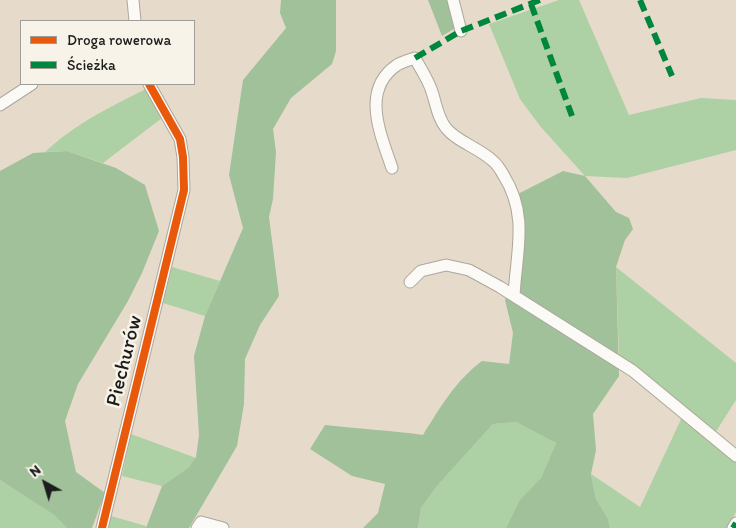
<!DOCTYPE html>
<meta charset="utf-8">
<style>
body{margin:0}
#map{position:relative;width:736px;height:528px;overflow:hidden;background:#e6dbca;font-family:Itim,sans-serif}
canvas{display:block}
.legend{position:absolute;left:20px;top:20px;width:175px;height:65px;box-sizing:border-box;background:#f7f3e8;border:1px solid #9f9d96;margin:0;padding:6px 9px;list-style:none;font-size:15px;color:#1c1c1c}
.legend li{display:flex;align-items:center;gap:10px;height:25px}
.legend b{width:25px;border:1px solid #9f9d96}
.north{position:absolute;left:20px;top:458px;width:50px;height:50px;-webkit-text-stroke:4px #f7f3e8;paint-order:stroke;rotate:321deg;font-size:14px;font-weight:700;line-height:20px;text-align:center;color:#1c1c1c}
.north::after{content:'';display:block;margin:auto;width:18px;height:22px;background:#1c1c1c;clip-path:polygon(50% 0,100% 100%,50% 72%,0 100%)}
</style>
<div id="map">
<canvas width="736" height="528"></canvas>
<ul class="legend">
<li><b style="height:6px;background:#e8590c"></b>Droga rowerowa</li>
<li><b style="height:6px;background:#00873e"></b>Ścieżka</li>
</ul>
<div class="north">N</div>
</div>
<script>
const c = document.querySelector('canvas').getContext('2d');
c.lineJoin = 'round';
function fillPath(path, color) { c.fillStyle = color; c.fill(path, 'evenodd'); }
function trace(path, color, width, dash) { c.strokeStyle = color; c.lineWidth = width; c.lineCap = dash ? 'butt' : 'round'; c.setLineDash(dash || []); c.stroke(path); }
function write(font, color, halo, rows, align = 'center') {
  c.font = font + ' Itim,sans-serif'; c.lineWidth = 5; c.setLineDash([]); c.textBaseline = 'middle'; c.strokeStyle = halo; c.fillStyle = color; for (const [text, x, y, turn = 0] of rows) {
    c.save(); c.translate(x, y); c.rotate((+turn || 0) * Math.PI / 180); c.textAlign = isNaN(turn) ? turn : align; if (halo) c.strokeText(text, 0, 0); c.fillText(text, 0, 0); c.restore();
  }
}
const green = new Path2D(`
 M 559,0 L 579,0 L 629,115 L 701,98 L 736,100 L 736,150 L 627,178 L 585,176 L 540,126 L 520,99 L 489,24 Z
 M 146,89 L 162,118 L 103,163 L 67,151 L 45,152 C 75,124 110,107 146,89 Z
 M 172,267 L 220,281 L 205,316 L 163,303 Z
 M 616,267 L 736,363 L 736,400 L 715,433 L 736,460 L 736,512 L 727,528 L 610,528 L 608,519 L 596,499 L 591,474 L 640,507 L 683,415 L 619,356 Z
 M 516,422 L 556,443 L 541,478 L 520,501 L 506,528 L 418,528 L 421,508 L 437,486 L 493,424 Z
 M 131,434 L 196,458 L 189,467 L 162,486 L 122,476 Z
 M 0,480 L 54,515 L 67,528 L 0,528 Z
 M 111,516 L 146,526 L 146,528 L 108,528 Z`);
const forest = new Path2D(`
 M 281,0 L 336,0 L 336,51 L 332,64 L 291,98 L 273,129 L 276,152 L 273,199 L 269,217 L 279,296 L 260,325 L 245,359 L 244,404 L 237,446 L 189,528 L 146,528 L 162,486 L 189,467 L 196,457 L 199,435 L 194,356 L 205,316 L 243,228 L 229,175 L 243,80 L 286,28 L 280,13 Z
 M 428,0 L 449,0 L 457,27 L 442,36 Z
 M 67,151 L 116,168 L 145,185 L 159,231 L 142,273 L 128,301 L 78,384 L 65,421 L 76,472 L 105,493 L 92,528 L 67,528 L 54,515 L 0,480 L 0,171 L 33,153 Z
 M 563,171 L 585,176 L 616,212 L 629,218 L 633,229 L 625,240 L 616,267 L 619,376 L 593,414 L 596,450 L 591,474 L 596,499 L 608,519 L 610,528 L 506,528 L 520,500 L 541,478 L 556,443 L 516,422 L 493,424 L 437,486 L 421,508 L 418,528 L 363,528 L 378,513 L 385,484 L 352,476 L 310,449 L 325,425 C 357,429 390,430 423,435 C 439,409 456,380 482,361 L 509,364 L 513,333 L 505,300 L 522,250 L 512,197 Z`);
const minor = new Path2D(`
 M 133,0 L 135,21
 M 453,0 L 461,31
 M 0,105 L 32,84
 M 392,168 C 381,135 360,90 397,65 C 402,62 409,60 415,58 C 420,68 427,78 431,89 C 436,102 437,117 446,128 C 456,141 479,148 493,161 C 498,165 501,171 504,176 C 529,216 516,253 514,296
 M 410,282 L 421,271 L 446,265 L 469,270 L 500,287 L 633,371 L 736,456
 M 102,528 L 184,190 L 183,157 L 180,139 L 149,84
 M 197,528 L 201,522 L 223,528
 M 733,528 L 736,523`);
const quiet = new Path2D(`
 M 640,0 L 672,76
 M 531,4 L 572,116
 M 415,58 L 461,31 L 540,0
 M 733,528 L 736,523`);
const cycleway = new Path2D(`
 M 102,528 L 184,190 L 183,157 L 180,139 L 149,84`);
const streetNames = [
 ["Piechurów",125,361,-76]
];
fillPath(green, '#add0a4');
fillPath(forest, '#a0c19a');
trace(minor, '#ada69c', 13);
trace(minor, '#fbfaf7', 11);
trace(quiet, '#00873e', 6, [12, 6]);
trace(cycleway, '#e8590c', 8);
write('21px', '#1c1c1c', '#f7f3e8', streetNames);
</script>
